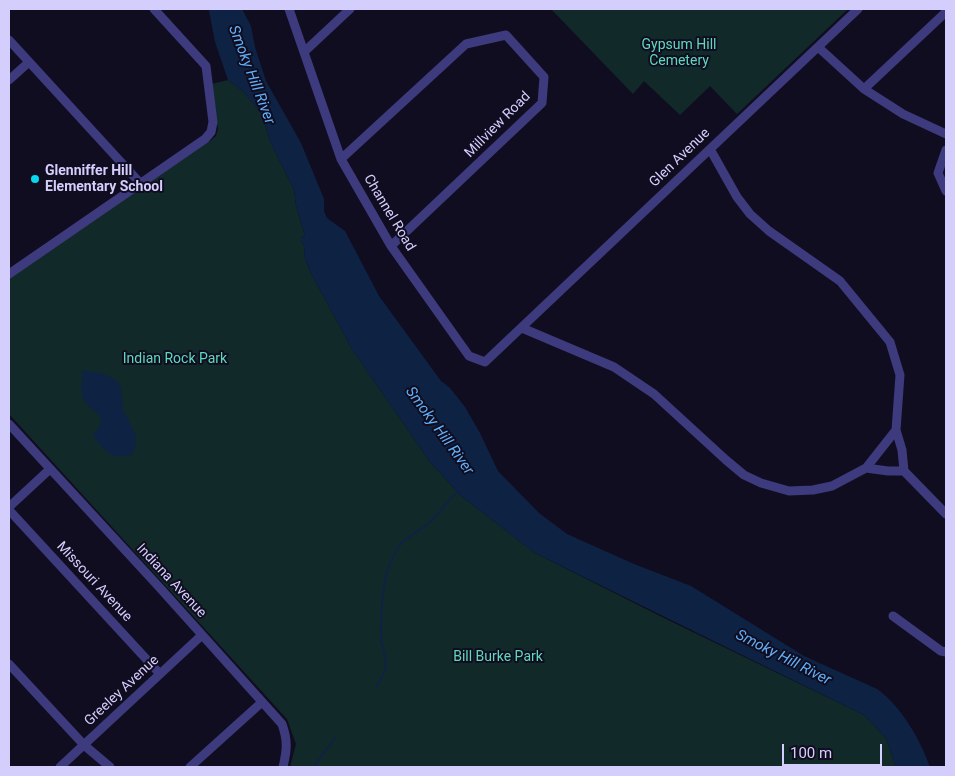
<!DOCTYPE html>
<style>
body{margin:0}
#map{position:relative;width:955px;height:776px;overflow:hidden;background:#110d20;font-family:Roboto,sans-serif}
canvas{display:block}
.frame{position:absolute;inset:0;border:10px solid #d4cefd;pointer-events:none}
.scale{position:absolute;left:782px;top:744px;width:100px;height:22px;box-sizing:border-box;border:2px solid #d4cefd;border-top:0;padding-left:6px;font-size:15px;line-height:18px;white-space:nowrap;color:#d4cefd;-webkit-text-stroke:4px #110d20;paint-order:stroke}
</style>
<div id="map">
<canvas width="955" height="776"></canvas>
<div class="frame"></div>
<div class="scale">100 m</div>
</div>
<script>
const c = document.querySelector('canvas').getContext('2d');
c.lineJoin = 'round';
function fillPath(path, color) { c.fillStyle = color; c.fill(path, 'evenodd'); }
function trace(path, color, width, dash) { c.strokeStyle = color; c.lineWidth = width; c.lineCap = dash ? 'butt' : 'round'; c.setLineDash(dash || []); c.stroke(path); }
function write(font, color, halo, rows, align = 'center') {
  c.font = font + ' Roboto,sans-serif'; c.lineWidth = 4; c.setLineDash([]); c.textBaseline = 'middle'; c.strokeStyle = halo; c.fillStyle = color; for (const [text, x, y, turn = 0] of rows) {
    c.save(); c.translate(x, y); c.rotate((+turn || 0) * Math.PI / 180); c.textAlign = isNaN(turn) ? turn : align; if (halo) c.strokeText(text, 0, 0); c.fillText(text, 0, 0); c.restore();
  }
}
const green = new Path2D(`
 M 551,9 L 848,9 L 737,114 L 710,86 L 680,115 L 644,81 L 633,94 Z
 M 228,80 L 244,92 L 262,115 L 270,141 L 294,190 L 296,206 L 305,236 L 301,237 L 301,241 L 304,246 L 305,259 L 313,277 L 352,349 L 430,462 L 461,496 L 535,553 L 664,618 L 864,715 L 886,738 L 896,767 L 290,767 L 296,744 L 287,719 L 9,414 L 9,278 L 210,141 L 216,136 L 218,129 L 212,84 Z`);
const water = new Path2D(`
 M 209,9 L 242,9 L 251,26 L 255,47 L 266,81 L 301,143 L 324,199 L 324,211 L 327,218 L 345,231 L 379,296 L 441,381 L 450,388 L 465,407 L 480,433 L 498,471 L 539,513 L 567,534 L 634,564 L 691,586 L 804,656 L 877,689 C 901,706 920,739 930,767 L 896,767 L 886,738 L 864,715 L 535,553 L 461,496 L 430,462 L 352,349 L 313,277 L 305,259 L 304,246 L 301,241 L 301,237 L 305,236 L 296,206 L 294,190 L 270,141 L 262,115 L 244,92 L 228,80 L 215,42 L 209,11 Z
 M 83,370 L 104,374 L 116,380 L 121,387 L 123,410 L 136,435 L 135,449 L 131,455 C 112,460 101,450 93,434 C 114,415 89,413 83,398 C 80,390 82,378 83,370 Z`);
const stream = new Path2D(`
 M 376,687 C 395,658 381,661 381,633 C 381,605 382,569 400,545 C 408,535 421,531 430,522 C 440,512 448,501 458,491
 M 313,767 L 335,738`);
const minor = new Path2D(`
 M 289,9 L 341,159 L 391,246 L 469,356 L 485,362 L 858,9
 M 9,40 L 141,184
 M 818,47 L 864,89 L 903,114 L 946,134
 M 304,52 L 350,9
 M 9,80 L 29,62
 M 864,89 L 946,12
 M 946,150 L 938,173 L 946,191
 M 341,159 L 466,44 L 506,35 L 544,77 L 542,103 L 391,246
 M 9,274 L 205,139 L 211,132 L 213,122 L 206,66 L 154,9
 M 522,328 L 614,367 L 654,394 L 726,460 L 744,475 L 761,483 L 789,491 L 813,490 L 832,486 L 866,468 L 896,430 L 900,375 L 890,342 L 840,281 L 769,231 L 750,214 L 737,197 L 710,149
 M 9,424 L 160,588 L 282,724 C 288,741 287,750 283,767
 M 866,468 L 888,471 L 904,471 L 902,450 L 896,430
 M 904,471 L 946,514
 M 9,507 L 50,469
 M 9,510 L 160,674
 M 893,616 L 941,651 L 946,652
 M 9,664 L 84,745 L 110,767
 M 60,767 L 202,635
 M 190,767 L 261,703`);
const markers = [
 [35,179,5,"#08d7f0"]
];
const parkNames = [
 ["Gypsum Hill",679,45],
 ["Cemetery",679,61],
 ["Indian Rock Park",175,359],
 ["Bill Burke Park",498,657]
];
const streetNames = [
 ["Millview Road",498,125,-45],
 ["Glen Avenue",680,158,-44],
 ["Channel Road",389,213,59],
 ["Indiana Avenue",171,581,47],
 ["Missouri Avenue",94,582,47],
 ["Greeley Avenue",122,691,-43]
];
const poiNames = [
 ["Glenniffer Hill",45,171],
 ["Elementary School",45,187]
];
const waterNames = [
 ["Smoky Hill River",251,75,69],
 ["Smoky Hill River",439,431,54],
 ["Smoky Hill River",783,658,27]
];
fillPath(green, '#112a29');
fillPath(water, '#0e2244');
trace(stream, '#0e2244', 2);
trace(minor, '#3d3a7d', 9);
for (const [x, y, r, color] of markers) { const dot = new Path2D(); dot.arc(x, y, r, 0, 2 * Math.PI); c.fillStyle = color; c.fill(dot); trace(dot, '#110d20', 2); }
write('14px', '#5ddabc', '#110d20', parkNames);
write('14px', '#d4cefd', '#110d20', streetNames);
write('bold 14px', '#d4cefd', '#110d20', poiNames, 'left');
write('italic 15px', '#60b1fa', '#110d20', waterNames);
</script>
